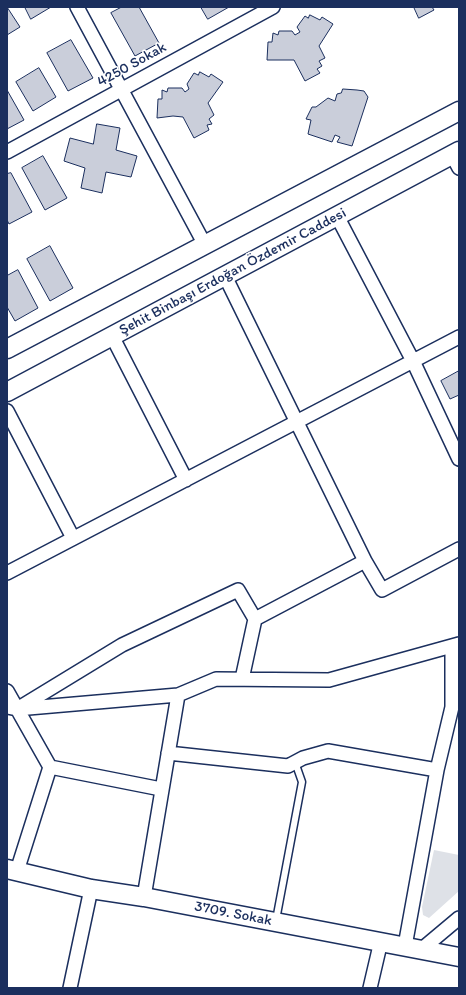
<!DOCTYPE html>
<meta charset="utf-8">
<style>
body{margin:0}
#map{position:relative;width:466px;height:995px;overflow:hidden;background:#fff;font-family:Itim,sans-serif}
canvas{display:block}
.frame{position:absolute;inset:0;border:8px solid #1b2f5e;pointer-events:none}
</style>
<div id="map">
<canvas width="466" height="995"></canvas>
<div class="frame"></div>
</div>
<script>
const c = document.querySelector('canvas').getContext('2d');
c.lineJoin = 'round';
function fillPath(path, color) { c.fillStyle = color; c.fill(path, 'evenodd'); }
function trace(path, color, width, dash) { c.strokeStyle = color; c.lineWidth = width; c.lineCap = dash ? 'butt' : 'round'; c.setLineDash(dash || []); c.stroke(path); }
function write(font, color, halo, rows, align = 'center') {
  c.font = font + ' Itim,sans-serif'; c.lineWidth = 3; c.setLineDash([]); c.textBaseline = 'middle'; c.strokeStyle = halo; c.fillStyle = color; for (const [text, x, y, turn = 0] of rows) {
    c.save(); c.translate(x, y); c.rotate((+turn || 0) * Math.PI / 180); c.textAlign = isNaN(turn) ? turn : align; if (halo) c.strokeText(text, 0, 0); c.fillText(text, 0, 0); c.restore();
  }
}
const green = new Path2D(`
 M 434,850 L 459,855 L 459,891 L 429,918 L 423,915 L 422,907 Z`);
const building = new Path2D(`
 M 7,7 L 20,27 L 7,35 Z
 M 25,7 L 51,7 L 31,19 Z
 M 122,7 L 139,7 L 159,43 L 135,56 L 111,13 Z
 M 201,7 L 229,7 L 208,19 Z
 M 414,7 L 432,7 L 434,10 L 419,18 Z
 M 310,15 L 320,20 L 322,17 L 333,24 L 319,46 L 325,58 L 319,61 L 322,66 L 317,69 L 320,73 L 305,81 L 294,60 L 267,60 L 268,42 L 272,42 L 273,33 L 278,35 L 279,31 L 292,31 L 295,35 L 300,32 L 297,27 L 305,16 L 308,18 Z
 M 71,40 L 93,78 L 68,91 L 47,53 Z
 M 39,68 L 56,97 L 33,111 L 16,82 Z
 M 200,72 L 209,77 L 211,74 L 223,82 L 208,103 L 214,115 L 209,119 L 212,124 L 207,125 L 209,130 L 194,138 L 183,117 L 173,116 L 157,118 L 158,99 L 162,99 L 162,90 L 167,92 L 168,88 L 182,88 L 185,92 L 189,89 L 187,84 L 194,73 L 198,75 Z
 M 343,89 L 357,90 L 364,91 L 368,97 L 352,146 L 337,142 L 340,137 L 335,135 L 332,142 L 308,134 L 311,120 L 306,119 L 312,107 L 316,107 L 328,98 L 335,101 L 337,94 L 341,93 Z
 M 7,90 L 24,120 L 7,129 Z
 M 97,124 L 120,128 L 116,150 L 137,156 L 131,177 L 106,172 L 102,193 L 81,188 L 85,168 L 64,161 L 70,138 L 93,144 Z
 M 43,156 L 67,198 L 45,210 L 22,168 Z
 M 11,173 L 32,212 L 9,224 L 7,220 L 7,174 Z
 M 50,246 L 73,288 L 50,301 L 27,259 Z
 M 18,270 L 38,308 L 15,321 L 7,307 L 7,276 Z
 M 459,371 L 459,395 L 450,399 L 441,381 Z`);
const lane = new Path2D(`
 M 276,920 L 302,782 L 295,762`);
const street = new Path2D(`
 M 77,7 L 205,245
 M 7,152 L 273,7
 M 452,155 L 459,168
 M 337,216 L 413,361 L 459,459
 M 225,276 L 365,561
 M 112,336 L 186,480
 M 7,411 L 73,538
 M 7,573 L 459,337
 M 242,679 L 255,619
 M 7,691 L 50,767 L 17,871
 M 7,707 L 17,709 L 178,695 L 216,679 L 329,680 L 459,644
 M 17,709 L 122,645 L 238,590 L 255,619 L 365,561 L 382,590 L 459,549
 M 168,753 L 288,766 L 303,758 L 328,751 L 437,770
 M 50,767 L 161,789
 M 144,897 L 178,695
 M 405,946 L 437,770 L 452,707 L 452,646
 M 422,949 L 459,918
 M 70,988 L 91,889
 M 370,988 L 381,941`);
const secondary = new Path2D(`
 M 7,349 L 459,111
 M 7,392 L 459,151
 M 7,869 L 91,889 L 144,897 L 459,957`);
const streetNames = [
 ["4250 Sokak",132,65,-29],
 ["Şehit Binbaşı Erdoğan Özdemir Caddesi",233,272,-28],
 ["3709. Sokak",233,914,11]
];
fillPath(green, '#dee1e7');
fillPath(building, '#caceda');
trace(building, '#1b2f5e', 1);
trace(lane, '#1b2f5e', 9);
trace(street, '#1b2f5e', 16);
trace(secondary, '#1b2f5e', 21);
trace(lane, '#fff', 6);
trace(street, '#fff', 13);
trace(secondary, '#fff', 18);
write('15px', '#1b2f5e', '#fff', streetNames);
</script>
